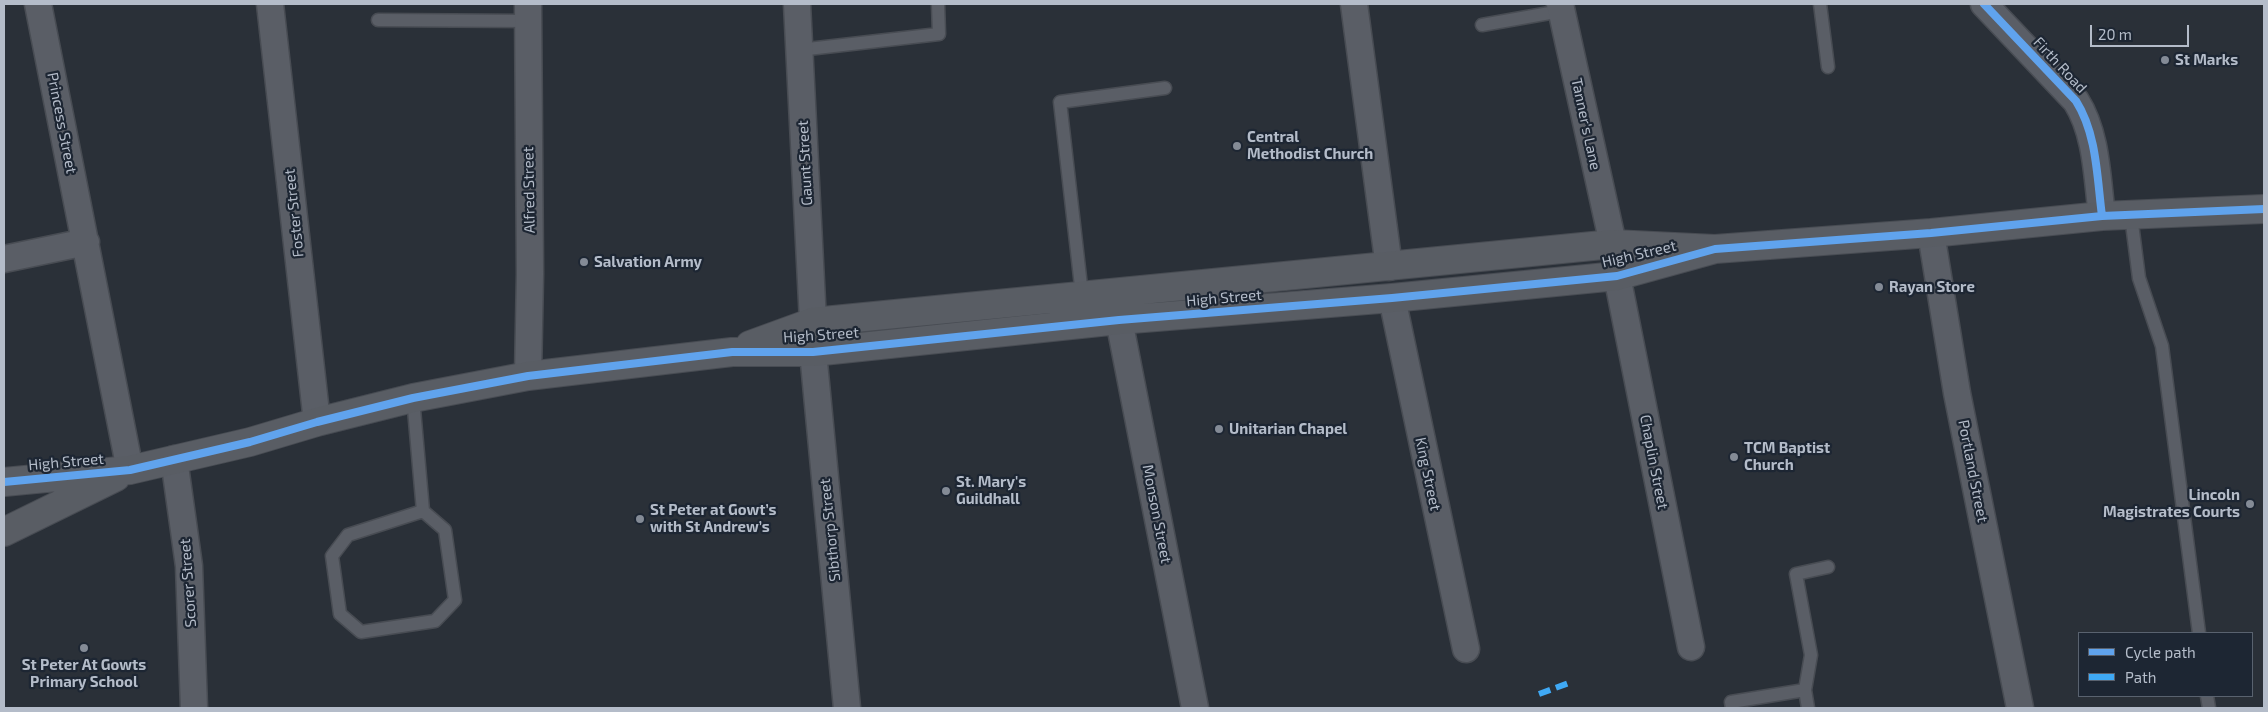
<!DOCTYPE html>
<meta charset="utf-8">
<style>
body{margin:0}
#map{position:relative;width:2268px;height:712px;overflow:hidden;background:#2a3038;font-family:"Exo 2",sans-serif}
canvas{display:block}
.frame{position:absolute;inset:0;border:5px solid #b4bcc9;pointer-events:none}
.legend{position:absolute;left:2078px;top:632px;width:175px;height:65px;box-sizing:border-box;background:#1d2633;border:1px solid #59626f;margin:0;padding:6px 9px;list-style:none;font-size:15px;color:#b4bcc9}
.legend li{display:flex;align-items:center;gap:10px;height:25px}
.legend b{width:25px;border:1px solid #59626f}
.scale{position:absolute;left:2090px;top:25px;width:99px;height:22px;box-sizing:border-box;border:2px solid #b4bcc9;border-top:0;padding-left:6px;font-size:15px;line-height:18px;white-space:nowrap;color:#b4bcc9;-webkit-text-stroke:4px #1d2633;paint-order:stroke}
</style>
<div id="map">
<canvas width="2268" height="712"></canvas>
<div class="frame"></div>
<ul class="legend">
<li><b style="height:6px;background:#60a3ed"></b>Cycle path</li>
<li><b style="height:6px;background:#3fa9f5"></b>Path</li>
</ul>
<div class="scale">20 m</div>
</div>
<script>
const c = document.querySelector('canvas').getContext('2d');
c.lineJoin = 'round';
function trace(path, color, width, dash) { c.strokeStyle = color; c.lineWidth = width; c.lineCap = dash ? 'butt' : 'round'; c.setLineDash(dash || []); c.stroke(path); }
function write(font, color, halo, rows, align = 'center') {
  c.font = font + ' "Exo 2",sans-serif'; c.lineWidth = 4.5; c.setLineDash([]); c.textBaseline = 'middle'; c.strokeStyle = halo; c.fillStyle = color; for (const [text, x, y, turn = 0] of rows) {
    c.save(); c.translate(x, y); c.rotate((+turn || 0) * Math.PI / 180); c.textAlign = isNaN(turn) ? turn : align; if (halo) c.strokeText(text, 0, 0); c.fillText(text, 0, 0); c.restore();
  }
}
const lane = new Path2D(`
 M 1820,4 L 1828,67
 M 378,20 L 528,21
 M 1482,25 L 1561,11
 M 799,50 L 939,34 L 938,4
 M 2131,216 L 2139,278 L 2162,346 L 2199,633
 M 1082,295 L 1060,102 L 1165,88
 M 413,398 L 423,511 L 445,530 L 455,600 L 435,621 L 361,632 L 340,614 L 332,556 L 348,535 L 423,511
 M 1805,690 L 1811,655 L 1796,574 L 1828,567
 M 2207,696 L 2209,708
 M 1732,708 L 1731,702 L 1805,690 L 1808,708`);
const street = new Path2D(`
 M 38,4 L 130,470
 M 270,4 L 317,422
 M 528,4 L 530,274 L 528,376
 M 797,4 L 813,322
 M 1354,4 L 1389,267
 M 1560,4 L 1613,244
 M 1984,4 L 2076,101 C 2097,134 2097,178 2102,216
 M 1931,233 L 1957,393 L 2020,708
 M 4,259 L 86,242
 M 1617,276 L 1691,647
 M 1392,298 L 1466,649
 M 1119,320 L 1195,708
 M 813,352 L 847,708
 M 174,459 L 189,566 L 194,708`);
const secondary = new Path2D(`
 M 750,345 L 813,322 L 1613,244 L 1715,249 L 1931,233 L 2102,216 L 2264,209
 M 4,482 L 130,470 L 250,442 L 317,422 L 413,398 L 528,376 L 732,352 L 813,352 L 1119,320 L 1392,298 L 1617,276 L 1715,249
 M 4,532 L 116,477`);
const quiet = new Path2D(`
 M 1539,694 L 1569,683`);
const cycleway = new Path2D(`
 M 1984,4 L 2076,101 C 2097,134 2097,178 2102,216
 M 4,482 L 130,470 L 250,442 L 317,422 L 413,398 L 528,376 L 732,352 L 813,352 L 1119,320 L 1392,298 L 1617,276 L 1715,249 L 1931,233 L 2102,216 L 2264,209`);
const markers = [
 [2165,60,5,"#848b96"],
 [1237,146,5,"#848b96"],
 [584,262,5,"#848b96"],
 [1879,287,5,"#848b96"],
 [1219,429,5,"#848b96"],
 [1734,457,5,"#848b96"],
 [946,491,5,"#848b96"],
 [2250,504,5,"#848b96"],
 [640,519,5,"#848b96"],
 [84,648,5,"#848b96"]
];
const poiNames = [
 ["St Marks",2175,60],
 ["Central",1247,137],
 ["Methodist Church",1247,154],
 ["Salvation Army",594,262],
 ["Rayan Store",1889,287],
 ["Unitarian Chapel",1229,429],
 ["TCM Baptist",1744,448],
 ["Church",1744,465],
 ["St. Mary's",956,482],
 ["Guildhall",956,499],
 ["Lincoln",2240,495,"right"],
 ["Magistrates Courts",2240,512,"right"],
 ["St Peter at Gowt’s",650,510],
 ["with St Andrew’s",650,527],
 ["St Peter At Gowts",84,665,"center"],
 ["Primary School",84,682,"center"]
];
const streetNames = [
 ["Firth Road",2060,65,47],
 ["Princess Street",62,123,79],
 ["Tanner's Lane",1586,124,78],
 ["Gaunt Street",805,163,-93],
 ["Alfred Street",529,190,-91],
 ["Foster Street",294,213,-96],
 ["High Street",1639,254,-13],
 ["High Street",1224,298,-5],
 ["High Street",821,335,-4],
 ["High Street",66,462,-5],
 ["Chaplin Street",1654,462,79],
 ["Portland Street",1973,471,79],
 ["King Street",1428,474,78],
 ["Monson Street",1157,514,79],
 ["Sibthorp Street",830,530,-96],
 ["Scorer Street",188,583,-94]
];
trace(lane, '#484c53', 15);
trace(street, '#484c53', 29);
trace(secondary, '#484c53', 30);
trace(lane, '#5a5e66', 12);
trace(street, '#5a5e66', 26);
trace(secondary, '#595d64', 28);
trace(quiet, '#3fa9f5', 6, [12, 6]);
trace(cycleway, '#60a3ed', 8);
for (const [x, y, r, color] of markers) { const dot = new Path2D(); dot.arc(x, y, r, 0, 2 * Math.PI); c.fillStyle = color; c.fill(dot); trace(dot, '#1d2633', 2); }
write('bold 15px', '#b4bcc9', '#1d2633', poiNames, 'left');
write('15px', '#b4bcc9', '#1d2633', streetNames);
</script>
